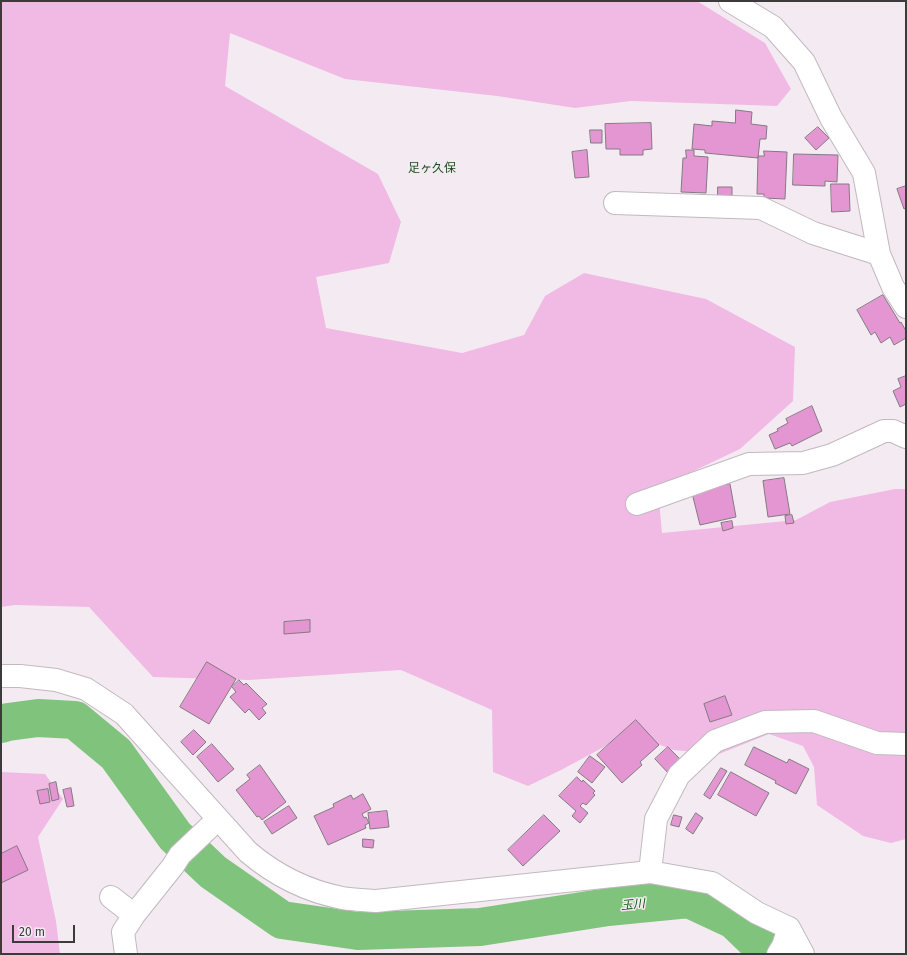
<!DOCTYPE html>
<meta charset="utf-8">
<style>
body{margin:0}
#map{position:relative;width:907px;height:955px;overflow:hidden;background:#f4ebf2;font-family:"Fira Sans",sans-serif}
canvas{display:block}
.frame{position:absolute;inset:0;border:2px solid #3d3a3c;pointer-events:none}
.scale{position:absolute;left:12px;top:925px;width:63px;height:18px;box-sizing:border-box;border:2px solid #3d3a3c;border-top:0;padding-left:5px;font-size:12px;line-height:14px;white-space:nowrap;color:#3d3a3c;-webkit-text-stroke:3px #f4ebf2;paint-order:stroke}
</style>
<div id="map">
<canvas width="907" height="955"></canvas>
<div class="frame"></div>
<div class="scale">20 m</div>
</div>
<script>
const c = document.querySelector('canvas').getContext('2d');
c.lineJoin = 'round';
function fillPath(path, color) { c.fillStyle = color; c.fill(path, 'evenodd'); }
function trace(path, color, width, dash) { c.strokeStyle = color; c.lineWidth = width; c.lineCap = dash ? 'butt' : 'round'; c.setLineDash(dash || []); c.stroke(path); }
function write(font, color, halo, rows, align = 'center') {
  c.font = font + ' "Fira Sans","Noto Sans JP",sans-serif'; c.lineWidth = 3; c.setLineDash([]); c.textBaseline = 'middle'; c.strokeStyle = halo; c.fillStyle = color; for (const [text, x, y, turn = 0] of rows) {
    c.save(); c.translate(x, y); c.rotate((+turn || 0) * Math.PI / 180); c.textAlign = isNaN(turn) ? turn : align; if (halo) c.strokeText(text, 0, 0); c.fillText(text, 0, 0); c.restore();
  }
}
const green = new Path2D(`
 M 1,1 L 697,1 L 765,43 L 791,89 L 777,106 L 631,101 L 575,108 L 497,96 L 345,79 L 230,33 L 225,86 L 378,174 L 401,222 L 389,263 L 316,277 L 326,328 L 462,353 L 524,335 L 545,296 L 584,273 L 706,299 L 795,347 L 793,401 L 740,449 L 658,488 L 662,533 L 796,520 L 830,502 L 895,489 L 906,489 L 906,839 L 891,843 L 863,836 L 817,805 L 814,767 L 803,746 L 769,734 L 719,754 L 673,750 L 630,733 L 561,770 L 528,786 L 493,772 L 492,710 L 401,670 L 249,680 L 153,677 L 89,607 L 15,605 L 1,607 Z
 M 1,772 L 45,774 L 63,799 L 38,837 L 56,921 L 60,954 L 1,954 Z`);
const river = new Path2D(`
 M 1,724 L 8,722 L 38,718 L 75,720 L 116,754 L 175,836 L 213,872 L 282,920 L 358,931 L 480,927 L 608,907 L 689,899 L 734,920 L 759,944 L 768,954`);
const building = new Path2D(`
 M 736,110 L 752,112 L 751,124 L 767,126 L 766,139 L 760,139 L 758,158 L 705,153 L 705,150 L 692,149 L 694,124 L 712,126 L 712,121 L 735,123 Z
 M 651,123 L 652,149 L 643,150 L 643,155 L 620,155 L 620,149 L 606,149 L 605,124 Z
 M 818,127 L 829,138 L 816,150 L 805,138 Z
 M 590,130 L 602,130 L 602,143 L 591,143 Z
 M 587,150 L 589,177 L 575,178 L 572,152 Z
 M 686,150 L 694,150 L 694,156 L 708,157 L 706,193 L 681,192 L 683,158 L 686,158 Z
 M 764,151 L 787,152 L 785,199 L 764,198 L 764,194 L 757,194 L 758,156 L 764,156 Z
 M 794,154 L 838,155 L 837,182 L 825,181 L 825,186 L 793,185 Z
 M 831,184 L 849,184 L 850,211 L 832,212 Z
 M 906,186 L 906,208 L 904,209 L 897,189 Z
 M 718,187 L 732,187 L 732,199 L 718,199 Z
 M 883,295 L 900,323 L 901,322 L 906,331 L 906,338 L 894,345 L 890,337 L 881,343 L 875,332 L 871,335 L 857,310 Z
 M 906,376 L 906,404 L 900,407 L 893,391 L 901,387 L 898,379 Z
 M 812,406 L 822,431 L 792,446 L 790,443 L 775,449 L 769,435 L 778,431 L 777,429 L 788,423 L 786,419 Z
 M 784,478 L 790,514 L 768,517 L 763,481 Z
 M 730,484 L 736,517 L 700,525 L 692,493 Z
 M 792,515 L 794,523 L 786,524 L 785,516 Z
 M 732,521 L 733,528 L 723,531 L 721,523 Z
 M 310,620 L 310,632 L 284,634 L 284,622 Z
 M 207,662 L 236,679 L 209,724 L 180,707 Z
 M 239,680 L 244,685 L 246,683 L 267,704 L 262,708 L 266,713 L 259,720 L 249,709 L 245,713 L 230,697 L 236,692 L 232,687 Z
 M 725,696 L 732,715 L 710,722 L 704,704 Z
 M 636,720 L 659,745 L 640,762 L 642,765 L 622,783 L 597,755 Z
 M 194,730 L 206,742 L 193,755 L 181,742 Z
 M 212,744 L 234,769 L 218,782 L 197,757 Z
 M 668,747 L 683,762 L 670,775 L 655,759 Z
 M 754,747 L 787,763 L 789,759 L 809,769 L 796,794 L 775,783 L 776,781 L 745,765 Z
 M 590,756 L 605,767 L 592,783 L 578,772 Z
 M 260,765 L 286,802 L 262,820 L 259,816 L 257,817 L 236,790 L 250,779 L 247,775 Z
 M 721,768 L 727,771 L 710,799 L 704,795 Z
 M 731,772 L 769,793 L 756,816 L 718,795 Z
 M 577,777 L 582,782 L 583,780 L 595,791 L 593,793 L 595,795 L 586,805 L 583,803 L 580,806 L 588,813 L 580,823 L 572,816 L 576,811 L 559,796 Z
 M 56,782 L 59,799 L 52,801 L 49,784 Z
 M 71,788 L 74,806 L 67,807 L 63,790 Z
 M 48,789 L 50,802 L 40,804 L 37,791 Z
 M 363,794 L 371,809 L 362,814 L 364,818 L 366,817 L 369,823 L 365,825 L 366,828 L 328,845 L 314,816 L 334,807 L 333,804 L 351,795 L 353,799 Z
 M 289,806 L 297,818 L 272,834 L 264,822 Z
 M 387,811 L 389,827 L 370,829 L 368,813 Z
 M 696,813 L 703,818 L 693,834 L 686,829 Z
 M 544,815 L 560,831 L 523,866 L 508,850 Z
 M 674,815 L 682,817 L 679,827 L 671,825 Z
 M 363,839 L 374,840 L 373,848 L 363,847 Z
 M 17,846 L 28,870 L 1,883 L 1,854 Z`);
const minor = new Path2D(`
 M 730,1 L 773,27 L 804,62 L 831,118 L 864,173 L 879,254 L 893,287 L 906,307
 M 615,203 L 761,208 L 813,233 L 879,254
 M 637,504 L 749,464 L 803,463 L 832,455 L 884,431 L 893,431 L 906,437
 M 1,676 L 20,676 L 56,680 L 86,689 L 124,714 L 248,852 C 275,875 307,891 342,898 C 353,900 365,900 376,901 L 650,872 L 712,883 L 757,913 L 789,928 L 803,954
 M 650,872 L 656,819 L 679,775 L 715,741 L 765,722 L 814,721 L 877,743 L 906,744
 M 111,897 L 134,915 L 173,866 L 180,855 L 218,819
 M 126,954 L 123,932 L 134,915
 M 778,954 L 783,946 L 789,928`);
const neighbourhoodNames = [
 ["足ヶ久保",432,169]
];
const waterNames = [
 ["玉川",633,905,-5]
];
fillPath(green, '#f1bae4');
trace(river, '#80c37c', 38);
fillPath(building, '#e496d3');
trace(building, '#827a80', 1);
trace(minor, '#c1b9bf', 24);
trace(minor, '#fff', 22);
write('12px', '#174b16', '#f4ebf2', neighbourhoodNames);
write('italic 12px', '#0c530c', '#f4ebf2', waterNames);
</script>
